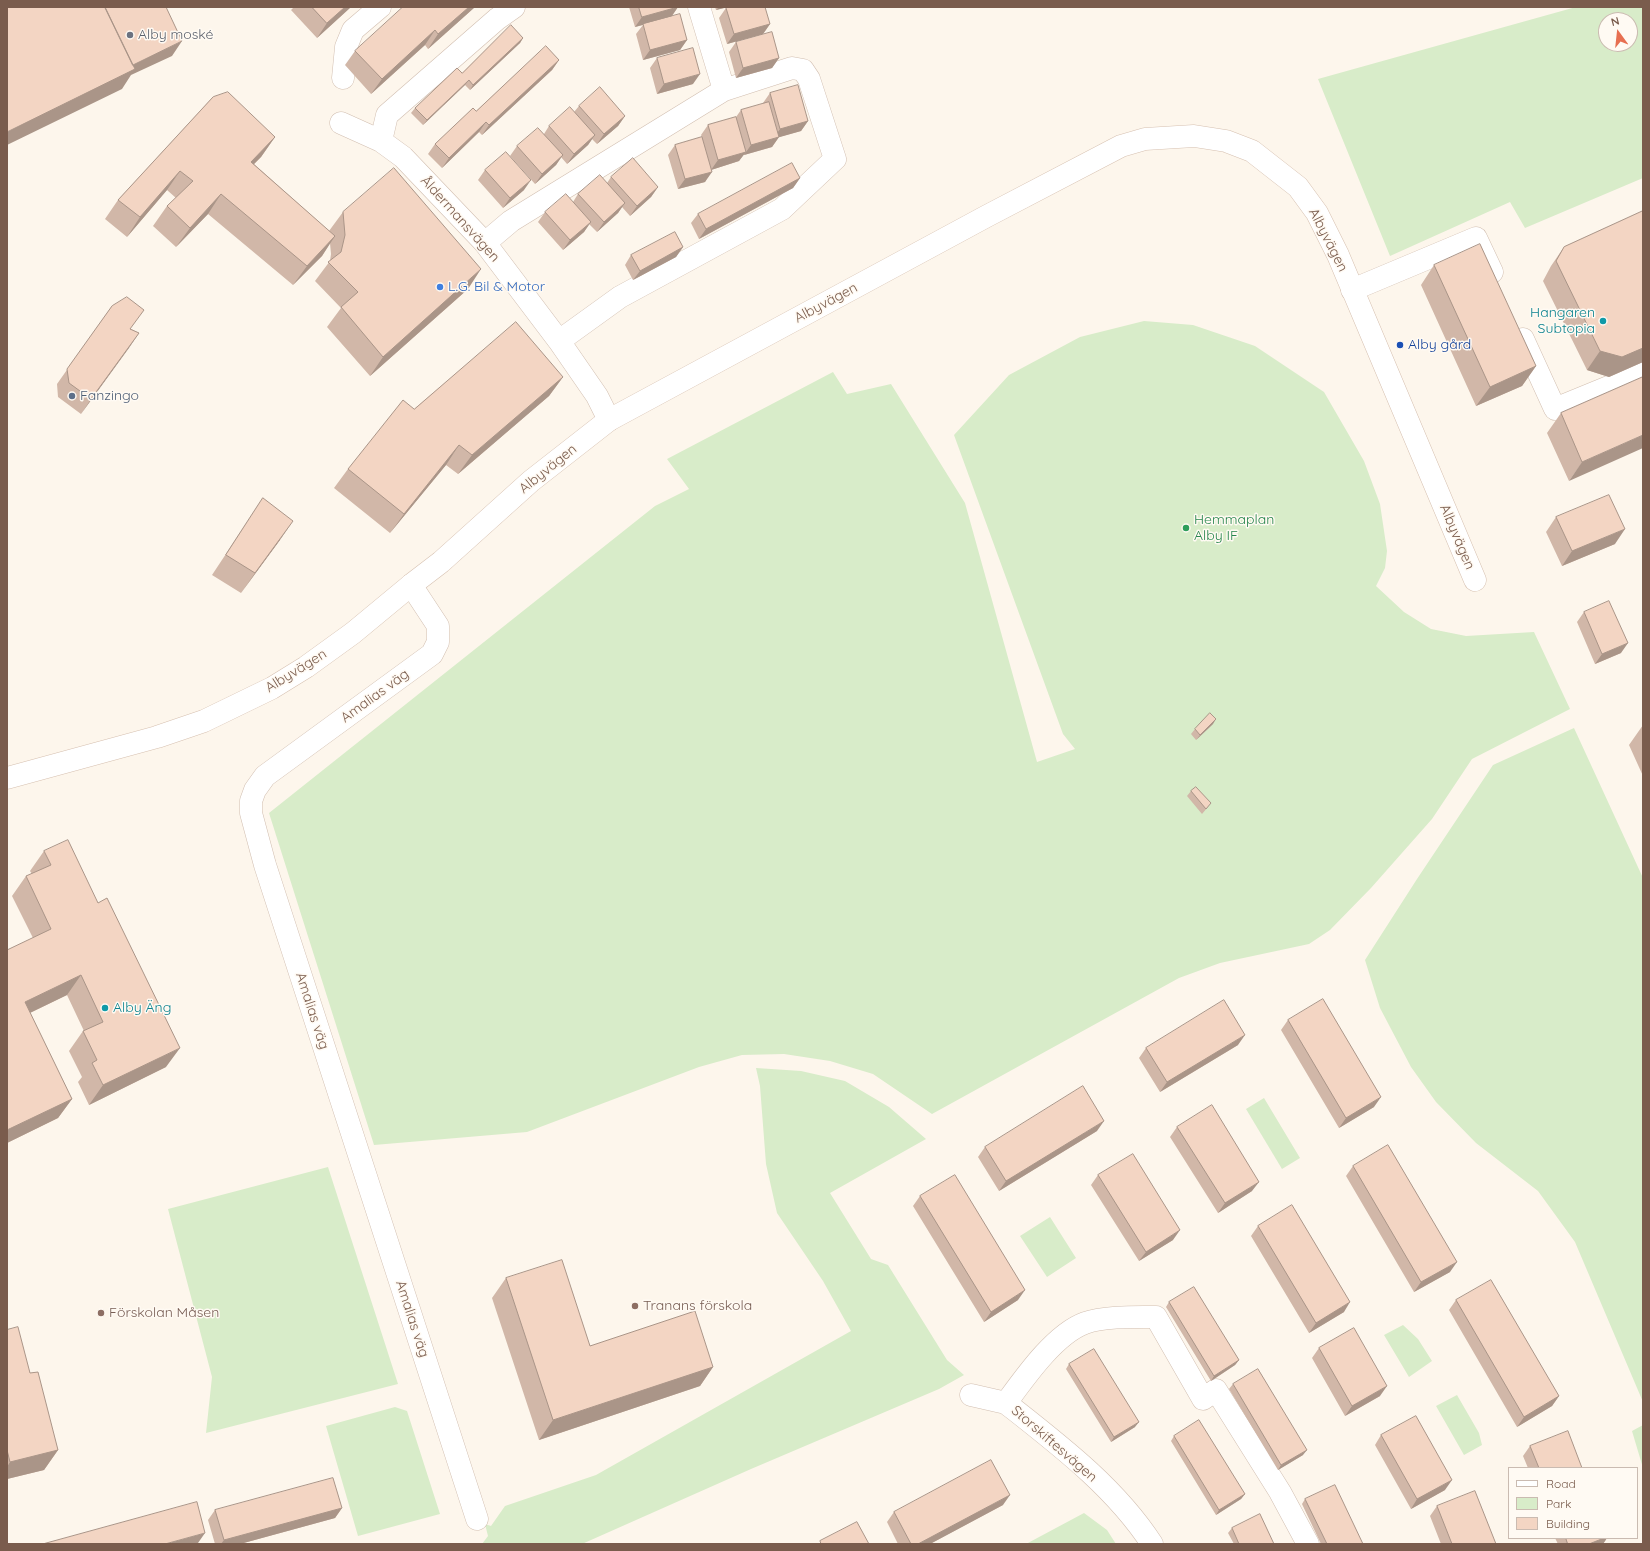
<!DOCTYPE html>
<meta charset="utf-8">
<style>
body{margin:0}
#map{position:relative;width:1650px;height:1551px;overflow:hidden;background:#fdf6ec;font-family:Quicksand,sans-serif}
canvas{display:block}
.frame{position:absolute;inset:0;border:8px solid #7a5c4d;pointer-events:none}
.legend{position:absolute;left:1508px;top:1467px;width:130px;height:72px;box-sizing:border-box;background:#fffaf3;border:1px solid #cabbb1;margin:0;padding:5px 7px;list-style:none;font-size:12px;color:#7a5c4d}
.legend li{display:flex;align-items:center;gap:8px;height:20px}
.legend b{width:20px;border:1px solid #cabbb1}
.north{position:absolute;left:1598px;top:12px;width:40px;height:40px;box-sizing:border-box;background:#fffaf3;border:1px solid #cabbb1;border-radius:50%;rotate:345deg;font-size:11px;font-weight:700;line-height:16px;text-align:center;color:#7a5c4d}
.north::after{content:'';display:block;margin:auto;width:14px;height:18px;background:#e76f51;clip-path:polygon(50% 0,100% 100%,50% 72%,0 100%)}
</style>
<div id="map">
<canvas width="1650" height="1551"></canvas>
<div class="frame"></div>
<ul class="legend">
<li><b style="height:5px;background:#fff"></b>Road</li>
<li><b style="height:11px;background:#d8ecc9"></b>Park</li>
<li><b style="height:11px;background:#f3d5c3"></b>Building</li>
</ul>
<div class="north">N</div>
</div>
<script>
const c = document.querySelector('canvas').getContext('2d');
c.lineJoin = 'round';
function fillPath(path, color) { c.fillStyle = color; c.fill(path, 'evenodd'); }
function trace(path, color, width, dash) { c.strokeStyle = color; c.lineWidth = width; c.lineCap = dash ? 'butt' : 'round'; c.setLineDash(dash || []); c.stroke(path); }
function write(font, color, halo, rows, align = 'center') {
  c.font = font + ' Quicksand,sans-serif'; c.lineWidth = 3; c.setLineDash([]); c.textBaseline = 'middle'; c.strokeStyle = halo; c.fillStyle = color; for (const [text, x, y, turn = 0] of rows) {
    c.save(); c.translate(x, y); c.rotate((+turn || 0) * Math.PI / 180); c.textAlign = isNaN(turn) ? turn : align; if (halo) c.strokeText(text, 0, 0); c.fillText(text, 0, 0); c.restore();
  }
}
const green = new Path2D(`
 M 1576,7 L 1643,7 L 1643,178 L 1525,228 L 1510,202 L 1390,256 L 1318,79 ZM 1606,20 L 1630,20 L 1630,44 L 1606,44 Z
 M 1144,321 L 1193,325 L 1255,346 L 1324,392 L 1364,461 L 1380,504 L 1387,551 L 1385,568 L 1376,586 L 1404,612 L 1431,629 L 1466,636 L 1534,632 L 1570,709 L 1472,759 L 1432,819 L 1371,888 L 1330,930 L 1309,944 L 1220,963 L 1179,978 L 932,1114 L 873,1074 L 830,1061 L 784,1054 L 742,1055 L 699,1067 L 527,1132 L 374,1145 L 269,813 L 655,506 L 689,489 L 667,459 L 833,372 L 847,394 L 891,384 L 965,503 L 1037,762 L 1075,749 L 1063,734 L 954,435 L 1009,375 L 1080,337 Z
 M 1574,728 L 1643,878 L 1643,1402 L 1575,1242 L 1538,1191 L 1476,1143 L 1436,1102 L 1411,1067 L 1380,1008 L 1365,960 L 1417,879 L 1493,765 Z
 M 756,1068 L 801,1071 L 845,1081 L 889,1107 L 926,1139 L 830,1193 L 871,1259 L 888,1265 L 947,1360 L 964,1375 L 939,1389 L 751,1469 L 582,1544 L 482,1544 L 488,1536 L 485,1524 L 491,1526 L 505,1506 L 596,1475 L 851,1331 L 823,1281 L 777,1213 L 766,1164 L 760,1086 Z
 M 1264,1098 L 1300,1158 L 1282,1169 L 1246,1109 Z
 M 328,1167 L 398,1384 L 206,1433 L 212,1377 L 168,1209 Z
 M 1050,1217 L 1076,1258 L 1047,1277 L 1020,1236 Z
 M 1403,1325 L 1418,1339 L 1432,1361 L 1409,1377 L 1384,1335 Z
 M 1457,1395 L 1479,1433 L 1482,1445 L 1464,1455 L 1436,1406 Z
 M 395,1407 L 407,1411 L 440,1514 L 358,1536 L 326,1426 Z
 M 1643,1425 L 1643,1468 L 1632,1431 Z
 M 1084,1513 L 1107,1530 L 1116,1544 L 1026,1544 Z`);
const street = new Path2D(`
 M 699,7 L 724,90
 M 343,78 L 346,47 L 353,30 L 380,7
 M 341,123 L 381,141 L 403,157 L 485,243 L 559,341 L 597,396 L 609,420
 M 381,141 L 387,115 L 497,19 L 514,7
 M 485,243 L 511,221 L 724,90 L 792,68 L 803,70 L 809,79 L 835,159 L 782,209 L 620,297 L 559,341
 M 1352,290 L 1476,238 L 1492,272
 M 1523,339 L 1555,409 L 1643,373
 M 411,585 L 438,626 L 438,642 L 432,654 L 265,776 L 255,790 L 251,801 L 251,813 L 265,865 L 477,1519
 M 971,1395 L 1006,1403
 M 1152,1544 C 1115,1487 1058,1444 1006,1403 C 1025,1377 1055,1334 1085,1323 C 1104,1316 1136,1317 1156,1317 L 1203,1399 L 1216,1390 L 1280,1492 L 1308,1544`);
const secondary = new Path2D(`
 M 7,778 L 157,737 L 204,721 L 272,688 L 306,667 L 353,633 L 411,585 L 441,562 L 531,481 L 609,420 L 987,216 L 1121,146 L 1145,139 L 1194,136 L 1226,141 L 1252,151 L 1298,187 L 1317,213 L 1338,255 L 1475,580`);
const wall = new Path2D(`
 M 294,7 L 351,7 L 317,38 L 291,10 Z
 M 475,7 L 428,49 L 425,45 L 371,94 L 345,65 L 355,51 L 414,8 Z
 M 629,7 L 678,7 L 672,16 L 687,40 L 680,50 L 643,60 L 636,34 L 643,25 L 635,27 Z
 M 715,7 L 728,7 L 716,10 Z
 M 726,8 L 770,24 L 763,34 L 727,44 L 719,18 Z
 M 523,38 L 520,43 L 470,90 L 465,85 L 423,125 L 411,113 L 415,108 L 462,73 Z
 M 736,42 L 779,58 L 772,68 L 736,78 L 729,52 Z
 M 657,58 L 693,84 L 657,94 L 650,68 Z
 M 559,60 L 552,70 L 482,135 L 479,132 L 442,168 L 428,154 L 435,144 L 476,111 Z
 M 770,93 L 808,121 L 801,131 L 779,137 L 772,147 L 744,155 L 744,154 L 739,161 L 711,170 L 705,182 L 678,189 L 668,155 L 675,145 L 702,137 L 701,135 L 708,125 L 736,117 L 741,110 L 763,104 L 763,103 Z
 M 213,97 L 275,137 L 261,157 L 254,164 L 329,231 L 343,212 L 468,289 L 370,376 L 327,327 L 341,308 L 315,281 L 330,261 L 331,254 L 330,243 L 322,256 L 293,285 L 208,214 L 176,247 L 153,226 L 167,206 L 176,198 L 167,190 L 127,237 L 105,219 L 118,200 Z
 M 579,106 L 625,116 L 618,126 L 597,144 L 592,139 L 588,145 L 567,164 L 561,157 L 556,165 L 535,184 L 510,156 L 517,146 L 544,134 L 549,126 L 574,112 Z
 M 485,170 L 524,190 L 503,208 L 478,180 Z
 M 611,177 L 658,187 L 651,197 L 630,216 L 622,207 L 618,213 L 597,232 L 589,224 L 584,232 L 563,250 L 538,222 L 545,212 L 573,202 L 578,194 L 607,183 Z
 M 800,178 L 793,188 L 699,239 L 691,223 L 698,214 Z
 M 1643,211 L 1643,362 L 1609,377 L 1587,370 L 1543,281 L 1551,266 L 1564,247 Z
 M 683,247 L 676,257 L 633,280 L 625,265 L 631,255 Z
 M 1434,265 L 1536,366 L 1522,386 L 1476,406 L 1421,285 Z
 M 112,306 L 131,329 L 139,333 L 81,414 L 58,397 L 57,384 Z
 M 563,377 L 549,396 L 458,474 L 446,465 L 390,533 L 334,488 L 348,469 L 414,409 Z
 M 1643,377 L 1569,481 L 1547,433 L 1561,413 Z
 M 263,498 L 280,540 L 241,593 L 212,575 Z
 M 1556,517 L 1615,544 L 1562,566 L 1546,532 Z
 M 1584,612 L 1621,653 L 1595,664 L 1577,622 Z
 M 1213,724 L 1196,740 L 1191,734 L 1195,729 Z
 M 1643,725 L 1643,776 L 1629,745 Z
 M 1191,791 L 1207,808 L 1202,814 L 1187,796 Z
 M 44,851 L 166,1067 L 89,1105 L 78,1082 L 82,1077 L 69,1051 L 83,1031 L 84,1031 L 67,995 L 30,1013 L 72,1099 L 58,1118 L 7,1143 L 33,938 L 12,896 L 26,876 L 32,874 L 30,871 Z
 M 1288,1020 L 1374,1107 L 1339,1128 L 1281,1030 Z
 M 1238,1045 L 1160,1092 L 1139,1058 L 1146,1048 Z
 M 1177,1127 L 1252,1191 L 1218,1213 L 1170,1137 Z
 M 1097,1131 L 999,1191 L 978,1157 L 985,1147 Z
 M 1353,1166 L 1450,1272 L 1414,1292 L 1346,1176 Z
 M 1098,1175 L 1173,1240 L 1139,1261 L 1091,1185 Z
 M 920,1196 L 1018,1300 L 984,1322 L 913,1206 Z
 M 1258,1226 L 1344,1312 L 1309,1333 L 1251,1236 Z
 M 506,1278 L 590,1346 L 713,1367 L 700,1386 L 539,1440 L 492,1298 Z
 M 1456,1300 L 1559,1396 L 1552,1406 L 1517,1427 L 1449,1310 Z
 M 1169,1302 L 1239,1360 L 1235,1365 L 1211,1381 L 1166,1307 Z
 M 7,1330 L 30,1373 L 58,1450 L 44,1470 L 7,1479 Z
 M 1319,1348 L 1380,1396 L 1345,1416 L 1312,1358 Z
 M 1069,1364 L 1135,1427 L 1111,1442 L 1066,1369 Z
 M 1233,1384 L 1303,1455 L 1278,1470 L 1229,1389 Z
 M 1381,1435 L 1445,1490 L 1411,1509 L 1375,1445 Z
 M 1174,1436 L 1245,1494 L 1241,1499 L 1216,1515 L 1171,1441 Z
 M 1530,1446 L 1582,1468 L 1528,1468 L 1523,1456 Z
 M 1305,1499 L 1363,1544 L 1321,1544 L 1302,1504 Z
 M 1003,1505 L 930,1544 L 898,1544 L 887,1522 L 894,1512 Z
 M 1437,1506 L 1496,1544 L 1441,1544 L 1430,1516 Z
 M 342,1508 L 335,1518 L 240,1544 L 215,1544 L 208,1520 L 215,1510 Z
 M 1232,1528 L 1274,1544 L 1234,1544 L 1228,1533 Z
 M 1555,1538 L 1607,1538 L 1603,1544 L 1558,1544 Z`);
const shadedWall = new Path2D(`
 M 345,7 L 351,7 L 317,38 L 327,23 Z
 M 469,7 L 475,7 L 428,49 L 438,34 Z
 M 678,7 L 671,17 L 635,27 L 642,17 Z
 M 719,7 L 728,7 L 716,10 Z
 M 770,24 L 763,34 L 727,44 L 734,34 Z
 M 435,30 L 425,45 L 371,94 L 382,79 Z
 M 523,38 L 520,43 L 470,90 L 473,85 Z
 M 687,40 L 680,50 L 643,60 L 650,50 Z
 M 182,41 L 172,56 L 131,75 L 122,89 L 7,145 L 7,132 L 130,66 Z
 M 779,58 L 772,68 L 736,78 L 743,68 Z
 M 559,60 L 552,70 L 482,135 L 489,125 Z
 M 700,74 L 693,84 L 657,94 L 664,84 Z
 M 469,80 L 465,85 L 423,125 L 427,120 Z
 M 625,116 L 618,126 L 597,144 L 604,134 Z
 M 808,121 L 801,131 L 773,139 L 780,129 Z
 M 486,122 L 479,132 L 442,168 L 449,158 Z
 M 595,135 L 588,145 L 567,164 L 574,154 Z
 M 275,137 L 261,157 L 237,181 L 251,162 Z
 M 779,137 L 772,147 L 744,155 L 751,145 Z
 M 746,152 L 739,161 L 711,170 L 718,160 Z
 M 563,155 L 556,165 L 535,184 L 542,174 Z
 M 180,171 L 167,190 L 127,237 L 140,217 Z
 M 712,172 L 705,182 L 678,189 L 685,179 Z
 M 800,178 L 793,188 L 699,239 L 706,229 Z
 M 531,180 L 524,190 L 503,208 L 510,198 Z
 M 658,187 L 651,197 L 630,216 L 637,206 Z
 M 221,194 L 208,214 L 176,247 L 190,228 Z
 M 625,203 L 618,213 L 597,232 L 604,222 Z
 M 591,222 L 584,232 L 563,250 L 570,240 Z
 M 335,236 L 322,256 L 293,285 L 307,266 Z
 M 683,247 L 676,257 L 633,280 L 640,271 Z
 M 481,269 L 468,289 L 370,376 L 383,357 Z
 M 139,333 L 129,348 L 81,414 L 91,399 Z
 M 1643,348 L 1643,362 L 1609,377 L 1587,370 L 1600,351 Z
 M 1536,366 L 1522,386 L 1476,406 L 1490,387 Z
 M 563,377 L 549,396 L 458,474 L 472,455 Z
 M 1643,435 L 1643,448 L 1569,481 L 1582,462 Z
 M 459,445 L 446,465 L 390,533 L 404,514 Z
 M 293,521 L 280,540 L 241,593 L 255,573 Z
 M 1625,529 L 1615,544 L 1562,566 L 1572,551 Z
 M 1628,643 L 1621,653 L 1595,664 L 1602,654 Z
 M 1216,719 L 1213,724 L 1196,740 L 1200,735 Z
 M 81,975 L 67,995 L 11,1022 L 25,1002 Z
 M 1245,1035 L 1238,1045 L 1160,1092 L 1167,1082 Z
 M 180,1048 L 166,1067 L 89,1105 L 103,1085 Z
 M 1381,1097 L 1374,1107 L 1339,1128 L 1346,1118 Z
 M 72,1099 L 58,1118 L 7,1143 L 7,1130 Z
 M 1104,1121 L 1097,1131 L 999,1191 L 1006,1181 Z
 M 1259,1182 L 1252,1191 L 1218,1213 L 1225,1203 Z
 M 1180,1230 L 1173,1240 L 1139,1261 L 1146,1252 Z
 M 1457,1262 L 1450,1272 L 1414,1292 L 1421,1282 Z
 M 1025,1290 L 1018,1300 L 984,1322 L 991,1312 Z
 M 1350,1302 L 1344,1312 L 1309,1333 L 1316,1323 Z
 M 1239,1360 L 1235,1365 L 1211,1381 L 1214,1376 Z
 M 713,1367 L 700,1386 L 539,1440 L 553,1420 Z
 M 1387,1386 L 1380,1396 L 1345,1416 L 1352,1406 Z
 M 1559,1396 L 1552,1406 L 1517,1427 L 1524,1417 Z
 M 1139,1422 L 1135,1427 L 1111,1442 L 1114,1437 Z
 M 58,1450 L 44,1470 L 7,1479 L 7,1467 L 10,1462 Z
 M 1307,1450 L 1303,1455 L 1278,1470 L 1281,1465 Z
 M 1452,1480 L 1445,1490 L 1411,1509 L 1417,1499 Z
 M 1245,1494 L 1241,1499 L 1216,1515 L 1219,1510 Z
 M 1010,1495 L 1003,1505 L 930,1544 L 918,1544 Z
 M 342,1508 L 335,1518 L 240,1544 L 221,1544 L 224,1540 Z
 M 205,1533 L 198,1543 L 195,1544 L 165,1544 Z
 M 1604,1538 L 1607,1538 L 1603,1544 L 1589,1544 Z`);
const building = new Path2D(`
 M 7,7 L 105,7 L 135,69 L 7,132 Z
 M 105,7 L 166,7 L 182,41 L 133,65 Z
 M 312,7 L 345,7 L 327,23 Z
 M 403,7 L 414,7 L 414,8 L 415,7 L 469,7 L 438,34 L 435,30 L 382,79 L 355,51 Z
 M 639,7 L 678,7 L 642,17 Z
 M 731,7 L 765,7 L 770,24 L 734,34 L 726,8 Z
 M 680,14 L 687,40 L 650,50 L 643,24 Z
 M 511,25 L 523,38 L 473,85 L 469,80 L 427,120 L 415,108 L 457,68 L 462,73 Z
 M 772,32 L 779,58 L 743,68 L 736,42 Z
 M 546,46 L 559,60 L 489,125 L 486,122 L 449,158 L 435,144 L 473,108 L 476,111 Z
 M 693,48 L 700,74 L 664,84 L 657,58 Z
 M 798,85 L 808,121 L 780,129 L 770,93 Z
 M 600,87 L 625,116 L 604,134 L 579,106 Z
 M 228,92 L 275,137 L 251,162 L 335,236 L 307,266 L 221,194 L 190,228 L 167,206 L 193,181 L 180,171 L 140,217 L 118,200 L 213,97 Z
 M 769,102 L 779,137 L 751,145 L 741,110 Z
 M 570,107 L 595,135 L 574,154 L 549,126 Z
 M 736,117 L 746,152 L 718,160 L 708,125 Z
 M 538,128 L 563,155 L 542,174 L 517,146 Z
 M 702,137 L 712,172 L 685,179 L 675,145 Z
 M 506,152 L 531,180 L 510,198 L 485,170 Z
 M 633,158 L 658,187 L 637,206 L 611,177 Z
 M 792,163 L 800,178 L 706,229 L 698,214 Z
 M 394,168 L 481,269 L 383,357 L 341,307 L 358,292 L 328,262 L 341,252 L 345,235 L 343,212 Z
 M 600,175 L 625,203 L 604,222 L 578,194 Z
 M 566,194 L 591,222 L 570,240 L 545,212 Z
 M 1643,211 L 1643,348 L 1622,357 L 1600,351 L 1556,261 L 1564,247 Z
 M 675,232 L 683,247 L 640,271 L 631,255 Z
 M 1480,244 L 1536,366 L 1490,387 L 1434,265 Z
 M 127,297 L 144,310 L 130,329 L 139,333 L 91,399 L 69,383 L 67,369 L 112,306 Z
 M 516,322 L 563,377 L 472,455 L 459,445 L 404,514 L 348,469 L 403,400 L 414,409 Z
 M 1643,377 L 1643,435 L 1582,462 L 1561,413 Z
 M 1609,495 L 1625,529 L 1572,551 L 1556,517 Z
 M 263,498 L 293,521 L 255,573 L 226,555 Z
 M 1609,601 L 1628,643 L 1602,654 L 1584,612 Z
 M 1210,713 L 1216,719 L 1200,735 L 1195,729 Z
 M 1196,787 L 1211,803 L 1206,809 L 1191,791 Z
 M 68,840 L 98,903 L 107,898 L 180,1048 L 103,1085 L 92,1063 L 97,1060 L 83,1031 L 103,1022 L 81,975 L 25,1002 L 72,1099 L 7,1130 L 7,950 L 51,929 L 26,876 L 51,865 L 44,851 Z
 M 1323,999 L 1381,1097 L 1346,1118 L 1288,1020 Z
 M 1224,1000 L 1245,1035 L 1167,1082 L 1146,1048 Z
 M 1083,1086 L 1104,1121 L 1006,1181 L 985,1147 Z
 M 1212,1105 L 1259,1182 L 1225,1203 L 1177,1127 Z
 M 1388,1145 L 1457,1262 L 1421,1282 L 1353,1166 Z
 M 1133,1154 L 1180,1230 L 1146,1252 L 1098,1175 Z
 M 955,1175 L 1025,1290 L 991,1312 L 920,1196 Z
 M 1292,1205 L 1350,1302 L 1316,1323 L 1258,1226 Z
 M 562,1260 L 590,1346 L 695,1311 L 713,1367 L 553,1420 L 506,1278 Z
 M 1491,1280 L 1559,1396 L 1524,1417 L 1456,1300 Z
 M 1194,1287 L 1239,1360 L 1214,1376 L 1169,1302 Z
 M 18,1327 L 30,1373 L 38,1372 L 58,1450 L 10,1462 L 7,1450 L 7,1330 Z
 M 1354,1328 L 1387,1386 L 1352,1406 L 1319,1348 Z
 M 1094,1349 L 1139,1422 L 1114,1437 L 1069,1364 Z
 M 1258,1369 L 1307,1450 L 1281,1465 L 1233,1384 Z
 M 1416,1416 L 1452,1480 L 1417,1499 L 1381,1435 Z
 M 1199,1420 L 1245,1494 L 1219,1510 L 1174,1436 Z
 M 1568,1431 L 1582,1468 L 1539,1468 L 1530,1446 Z
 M 991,1460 L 1010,1495 L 918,1544 L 911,1544 L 894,1512 Z
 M 333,1478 L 342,1508 L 224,1540 L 215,1510 Z
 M 1335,1485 L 1363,1544 L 1327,1544 L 1305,1499 Z
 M 1475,1491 L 1496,1544 L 1452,1544 L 1437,1506 Z
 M 197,1502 L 205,1533 L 165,1544 L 43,1544 Z
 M 1260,1514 L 1274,1544 L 1239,1544 L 1232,1528 Z
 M 857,1522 L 869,1544 L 821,1544 L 820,1541 Z
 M 1566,1538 L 1604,1538 L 1589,1544 L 1568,1544 Z`);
const markers = [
 [130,35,4,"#6b7280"],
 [440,287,4,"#3f7fe0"],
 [1603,321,4,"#0f9aa8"],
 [1400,345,4,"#1a4fb4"],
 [72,396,4,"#5c6f8a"],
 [1186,528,4,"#2e9e5b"],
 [105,1008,4,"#0f9aa8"],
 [635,1306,4,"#8d6e63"],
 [101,1313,4,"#8d6e63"]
];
const worshipNames = [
 ["Alby moské",138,35]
];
const streetNames = [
 ["Åldermansvägen",460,219,48],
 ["Albyvägen",1328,240,63],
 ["Albyvägen",826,303,-28],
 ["Albyvägen",548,469,-39],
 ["Albyvägen",1457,537,67],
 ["Albyvägen",296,671,-32],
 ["Amalias väg",375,696,-36],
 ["Amalias väg",312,1011,72],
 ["Amalias väg",412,1319,72],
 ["Storskiftesvägen",1054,1444,41]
];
const shopNames = [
 ["L.G. Bil & Motor",448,287]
];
const cultureNames = [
 ["Hangaren",1595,313],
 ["Subtopia",1595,329],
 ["Alby Äng",113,1008,"left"]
];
const transitNames = [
 ["Alby gård",1408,345]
];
const serviceNames = [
 ["Fanzingo",80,396]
];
const leisureNames = [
 ["Hemmaplan",1194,520],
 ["Alby IF",1194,536]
];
const educationNames = [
 ["Tranans förskola",643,1306],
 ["Förskolan Måsen",109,1313]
];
fillPath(green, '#d8ecc9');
trace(street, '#d1beb0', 23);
trace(secondary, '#d6c0b0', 23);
trace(street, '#fff', 22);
trace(secondary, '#fff', 22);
fillPath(wall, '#d1b7a8');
fillPath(shadedWall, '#aa9588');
fillPath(building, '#f3d5c3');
trace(building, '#aa9588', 1);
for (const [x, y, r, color] of markers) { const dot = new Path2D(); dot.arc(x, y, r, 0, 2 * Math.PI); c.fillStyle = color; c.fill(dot); trace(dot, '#fffaf3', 1.5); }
write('14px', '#5b616d', '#fffaf3', worshipNames, 'left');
write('14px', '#7a5c4d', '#fffaf3', streetNames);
write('14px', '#366cbe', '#fffaf3', shopNames, 'left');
write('14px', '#0d838f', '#fffaf3', cultureNames, 'right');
write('14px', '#164399', '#fffaf3', transitNames, 'left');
write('14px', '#4e5e75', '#fffaf3', serviceNames, 'left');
write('14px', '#27864d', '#fffaf3', leisureNames, 'left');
write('14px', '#785e54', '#fffaf3', educationNames, 'left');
</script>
